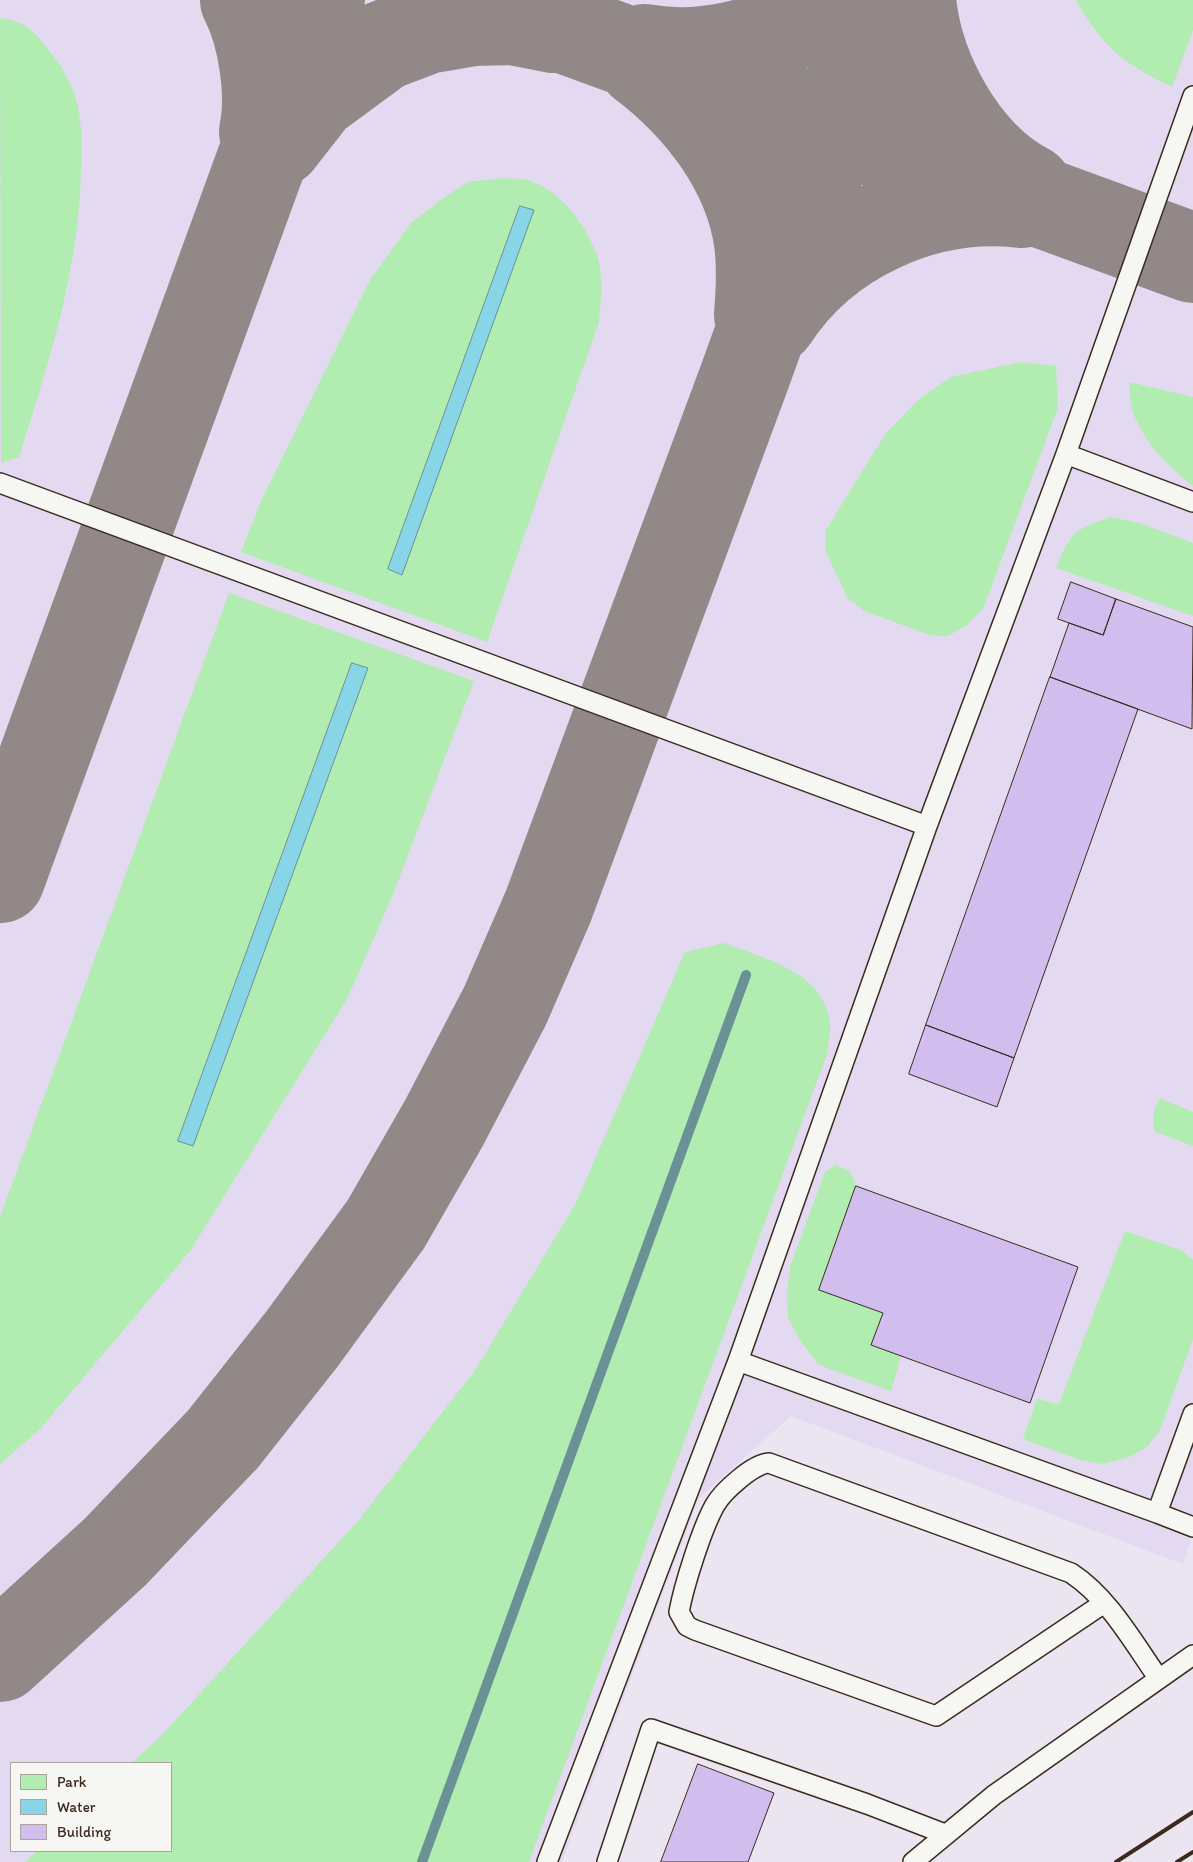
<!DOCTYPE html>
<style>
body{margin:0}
#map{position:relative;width:1193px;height:1862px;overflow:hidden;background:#ebe5f1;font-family:Itim,sans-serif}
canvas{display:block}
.legend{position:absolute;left:10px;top:1762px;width:162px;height:90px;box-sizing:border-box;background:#f6f6f2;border:1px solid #aba49d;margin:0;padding:6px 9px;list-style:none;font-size:15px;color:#3b2a1e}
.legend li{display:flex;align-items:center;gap:10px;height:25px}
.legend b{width:25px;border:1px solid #aba49d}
</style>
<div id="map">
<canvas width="1193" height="1862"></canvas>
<ul class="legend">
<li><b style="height:14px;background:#b1ecb1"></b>Park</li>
<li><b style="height:14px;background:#87d5e6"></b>Water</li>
<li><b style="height:14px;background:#d1beef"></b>Building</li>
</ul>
</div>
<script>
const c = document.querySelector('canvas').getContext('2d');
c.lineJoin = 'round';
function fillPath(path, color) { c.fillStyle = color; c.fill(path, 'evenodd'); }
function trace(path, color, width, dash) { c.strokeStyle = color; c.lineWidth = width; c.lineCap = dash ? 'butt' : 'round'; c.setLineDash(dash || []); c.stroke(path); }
const built = new Path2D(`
 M 0,0 L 1193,0 L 1193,1534 L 1183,1564 L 791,1416 L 699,1498 L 562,1862 L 0,1862 ZM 11,1763 L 171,1763 L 171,1851 L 11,1851 Z`);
const green = new Path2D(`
 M 1076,0 L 1193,0 L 1193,30 L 1172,87 C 1123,63 1103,48 1076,0 Z
 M 0,18 C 25,21 33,30 48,49 C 58,61 66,74 72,88 C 83,114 82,145 81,173 C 78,275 49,361 19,457 L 1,463 Z
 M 503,178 C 512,179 522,178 530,181 C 562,192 584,222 596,253 C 604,274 601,300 599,322 L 487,642 L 241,552 L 261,501 L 370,280 L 411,223 L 442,199 L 468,182 ZM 533,211 L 402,574 L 401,575 L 388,569 Z
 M 1021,362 L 1056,366 L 1058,408 L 983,609 L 967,625 L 948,636 L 930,635 L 864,611 L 847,597 L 825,550 L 826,530 L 886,433 L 918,400 L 951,377 Z
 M 1129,382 L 1193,397 L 1193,486 C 1168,466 1142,441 1132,409 C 1130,401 1130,391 1129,382 Z
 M 1111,517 L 1139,523 L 1193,543 L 1193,616 L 1056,568 C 1071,531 1074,530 1111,517 Z
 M 229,593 L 474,681 L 392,897 L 347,999 L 190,1251 L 40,1429 L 0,1464 L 0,1217 ZM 352,663 L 367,668 L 178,1141 Z
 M 724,943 C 764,959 824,971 830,1023 C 831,1032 828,1044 827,1054 L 529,1862 L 25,1862 L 37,1851 L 171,1851 L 171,1763 L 132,1763 L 161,1736 L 359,1520 L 476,1369 L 576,1203 L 685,952 Z
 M 1160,1098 L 1193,1112 L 1193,1146 L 1154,1131 L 1153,1114 Z
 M 835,1165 L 850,1171 L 856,1186 L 819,1290 L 883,1313 L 871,1345 L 901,1356 L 891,1391 L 819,1365 L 801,1342 L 788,1318 L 787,1294 L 790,1267 L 825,1172 Z
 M 1125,1231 L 1181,1250 L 1193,1260 L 1193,1339 L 1160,1430 L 1147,1447 L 1129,1457 L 1103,1464 L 1080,1460 L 1023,1439 L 1037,1399 L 1059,1404 Z`);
const water = new Path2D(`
 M 520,206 L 534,210 L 402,575 L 388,569 Z
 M 352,663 L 368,668 L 193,1146 L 178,1141 Z`);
const stream = new Path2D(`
 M 422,1862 L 746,975`);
const taxiway = new Path2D(`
 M 245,0 C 263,35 272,94 264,132
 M 487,0 L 1193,258
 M 911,0 C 918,71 963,155 1028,189
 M 645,49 C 701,59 762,44 811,16 C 820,11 830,7 837,0
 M 642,63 C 699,106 749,170 759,242 C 762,266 761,291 759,315
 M 278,142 L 314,96 L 382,46 L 427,29 L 474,21 L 513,20 L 554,28
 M 772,320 C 825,238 926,192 1022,203
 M 0,878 L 320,0
 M 0,1657 L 115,1552 L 223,1439 L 302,1339 L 386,1224 L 444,1123 L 505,1006 L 548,907 L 746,373 L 880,0`);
const building = new Path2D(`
 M 1071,582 L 1116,599 L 1103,635 L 1058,619 Z
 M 1116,599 L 1193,627 L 1192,729 L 1050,677 L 1069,623 L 1103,635 Z
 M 1050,677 L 1138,709 L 1014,1058 L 926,1025 Z
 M 926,1025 L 1014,1058 L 997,1107 L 909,1074 Z
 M 856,1186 L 1078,1267 L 1030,1403 L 871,1345 L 883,1313 L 819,1290 Z
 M 698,1764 L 774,1793 L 748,1862 L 661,1862 Z`);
const service = new Path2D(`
 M 1193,96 L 1066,454 L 1193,502
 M 0,483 L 927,826
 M 738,1361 L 1157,1513 L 1193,1414
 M 1157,1513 L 1193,1527
 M 1104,1603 L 936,1716 L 695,1630 L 687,1626 L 679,1612 C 684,1585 702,1528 715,1505 C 723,1491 753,1464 769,1463 L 1071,1573 C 1109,1598 1133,1642 1159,1679
 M 547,1862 L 738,1361 L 927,826 L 1066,454
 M 607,1862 L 651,1729 L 867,1804 L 945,1834
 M 913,1862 L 994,1795 L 1193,1655`);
const rail = new Path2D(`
 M 1116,1862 L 1193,1812
 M 1177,1862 L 1193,1852`);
fillPath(built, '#e3d9f0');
fillPath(green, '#b1ecb1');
fillPath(water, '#87d5e6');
trace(water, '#699196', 1);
trace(stream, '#699196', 10);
trace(taxiway, '#938888', 90);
fillPath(building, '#d1beef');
trace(building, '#3b2a1e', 1);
trace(service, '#3b2a1e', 22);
trace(service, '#f6f6f2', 19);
trace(rail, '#3b2a1e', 4);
</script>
